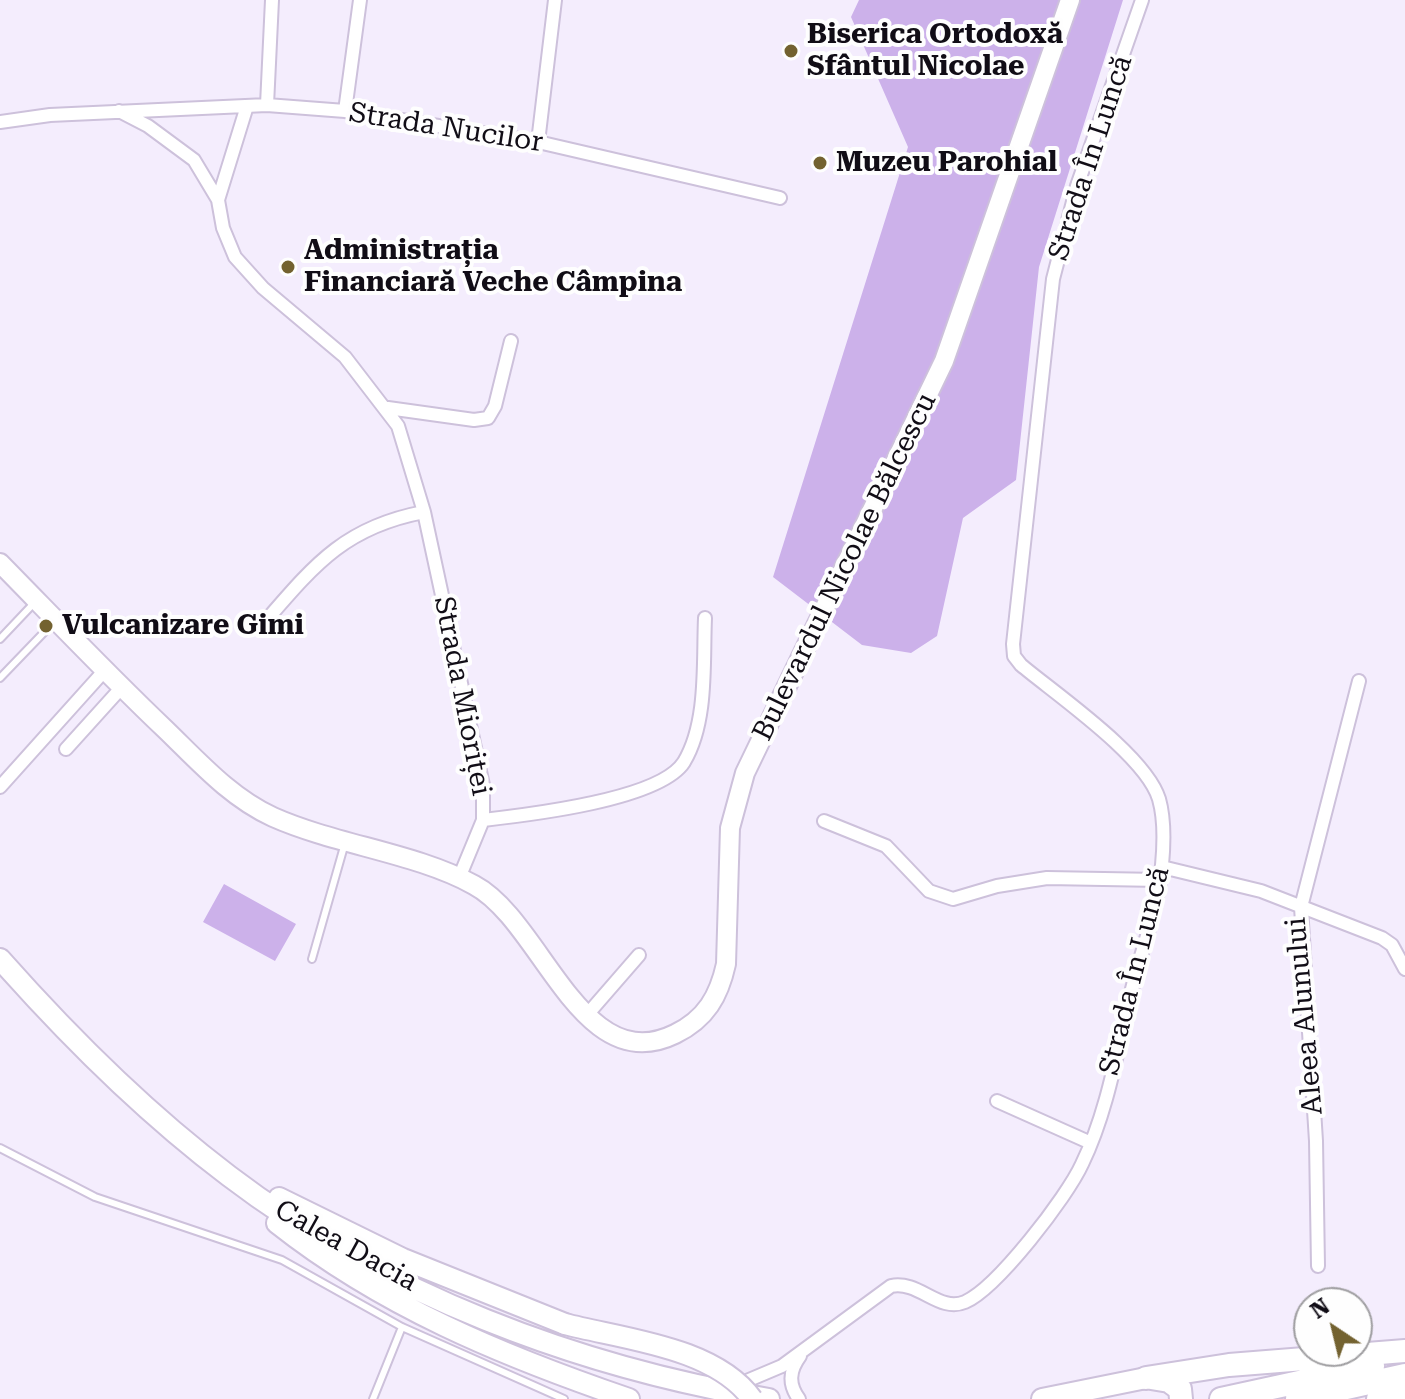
<!DOCTYPE html>
<meta charset="utf-8">
<style>
body{margin:0}
#map{position:relative;width:1405px;height:1399px;overflow:hidden;background:#f4edfd;font-family:"Roboto Serif",serif}
canvas{display:block}
.north{position:absolute;left:1293px;top:1287px;width:80px;height:80px;box-sizing:border-box;background:#fefefe;border:2px solid #9f9ea1;border-radius:50%;rotate:325deg;font-size:22px;font-weight:700;line-height:32px;text-align:center;color:#110d16}
.north::after{content:'';display:block;margin:auto;width:28px;height:36px;background:#736230;clip-path:polygon(50% 0,100% 100%,50% 72%,0 100%)}
</style>
<div id="map">
<canvas width="1405" height="1399"></canvas>
<div class="north">N</div>
</div>
<script>
const c = document.querySelector('canvas').getContext('2d');
c.lineJoin = 'round';
function fillPath(path, color) { c.fillStyle = color; c.fill(path, 'evenodd'); }
function trace(path, color, width, dash) { c.strokeStyle = color; c.lineWidth = width; c.lineCap = dash ? 'butt' : 'round'; c.setLineDash(dash || []); c.stroke(path); }
function write(font, color, halo, rows, align = 'center') {
  c.font = font + ' "Roboto Serif",serif'; c.lineWidth = 8; c.setLineDash([]); c.textBaseline = 'middle'; c.strokeStyle = halo; c.fillStyle = color; for (const [text, x, y, turn = 0] of rows) {
    c.save(); c.translate(x, y); c.rotate((+turn || 0) * Math.PI / 180); c.textAlign = isNaN(turn) ? turn : align; if (halo) c.strokeText(text, 0, 0); c.fillText(text, 0, 0); c.restore();
  }
}
const green = new Path2D(`
 M 859,0 L 1123,0 L 1039,267 L 1016,480 L 963,518 L 937,636 L 911,653 L 862,645 L 773,577 L 908,147 L 851,17 Z
 M 224,884 L 296,924 L 275,961 L 203,922 Z`);
const lane = new Path2D(`
 M 0,639 L 36,601
 M 0,678 L 53,623
 M 312,959 L 345,843
 M 0,1148 L 95,1197 L 282,1260 L 402,1327 L 564,1399
 M 373,1399 L 402,1327`);
const street = new Path2D(`
 M 267,105 L 272,0
 M 119,111 L 148,126 L 194,160 L 218,200 L 223,228 L 235,257 L 263,288 L 345,357 L 398,426 L 424,512 L 483,785 L 483,820 L 459,878
 M 345,111 L 360,0
 M 0,122 L 50,115 L 267,105 L 345,111 L 538,142 L 780,198
 M 538,142 L 555,0
 M 218,200 L 247,106
 M 388,408 L 474,420 L 488,418 L 495,406 L 511,341
 M 264,623 C 315,564 345,527 424,512
 M 66,749 L 122,687
 M 0,787 L 105,670
 M 483,820 C 527,815 660,800 684,762 C 708,722 703,662 705,618
 M 824,821 L 886,846 L 929,891 L 953,899 L 997,886 L 1047,878 L 1160,880
 M 1162,867 L 1261,891 L 1382,938 L 1392,945 L 1405,969
 M 586,1016 L 639,955
 M 997,1101 L 1091,1143
 M 1318,1266 L 1316,1141 L 1301,907 L 1359,681
 M 737,1385 L 782,1366 L 891,1286 C 919,1280 939,1313 965,1302 C 997,1288 1067,1197 1082,1164 C 1108,1111 1118,1046 1132,989 C 1142,949 1158,907 1162,865 C 1164,844 1165,820 1159,799 C 1146,756 1057,695 1021,665 L 1014,656 L 1013,644 L 1053,279 L 1077,186 L 1142,0
 M 799,1399 C 788,1384 789,1371 800,1356`);
const secondary = new Path2D(`
 M 0,563 C 55,619 109,676 166,730 C 199,762 231,798 273,817 C 336,845 416,853 474,885 C 542,921 581,1080 675,1034 C 706,1019 719,996 726,964 L 730,828 L 745,773 L 944,361 L 1070,0`);
const primary = new Path2D(`
 M 0,959 C 70,1038 144,1112 229,1176 C 384,1294 578,1367 769,1399
 M 279,1198 L 403,1259 L 565,1324
 M 277,1223 C 382,1306 503,1356 629,1399
 M 1042,1399 L 1146,1378`);
const highway = new Path2D(`
 M 1146,1378 L 1229,1365 L 1405,1351
 M 1151,1378 L 1169,1381 L 1180,1389 L 1181,1399
 M 1221,1399 L 1373,1366
 M 1297,1399 L 1405,1375
 M 1378,1399 L 1405,1390`);
const primaryBridge = new Path2D(`
 M 565,1324 C 623,1339 715,1347 752,1399`);
const markers = [
 [791,51,8,"#736230"],
 [820,163,8,"#736230"],
 [288,267,8,"#736230"],
 [46,626,8,"#736230"]
];
const poiNames = [
 ["Biserica Ortodoxă",807,35],
 ["Sfântul Nicolae",807,67],
 ["Muzeu Parohial",836,163],
 ["Administrația",304,251],
 ["Financiară Veche Câmpina",304,283],
 ["Vulcanizare Gimi",62,626]
];
const streetNames = [
 ["Strada Nucilor",446,128,9],
 ["Strada În Luncă",1091,158,-72],
 ["Bulevardul Nicolae Bălcescu",845,567,-64],
 ["Strada Mioriței",462,696,79],
 ["Strada În Luncă",1135,971,-76],
 ["Aleea Alunului",1305,1016,-95],
 ["Calea Dacia",346,1246,29]
];
fillPath(green, '#ccb1ea');
trace(lane, '#cdc1db', 10);
trace(street, '#cdc1db', 16);
trace(secondary, '#cdc1db', 22);
trace(primary, '#cdc1db', 24);
trace(highway, '#cdc1db', 26);
trace(lane, '#fff', 6);
trace(street, '#fff', 12);
trace(secondary, '#fff', 18);
trace(primary, '#fff', 20);
trace(highway, '#fff', 22);
trace(primaryBridge, '#cdc1db', 24, []);
trace(primaryBridge, '#fff', 20);
for (const [x, y, r, color] of markers) { const dot = new Path2D(); dot.arc(x, y, r, 0, 2 * Math.PI); c.fillStyle = color; c.fill(dot); trace(dot, '#fefefe', 3); }
write('bold 28px', '#110d16', '#fefefe', poiNames, 'left');
write('28px', '#110d16', '#fefefe', streetNames);
</script>
